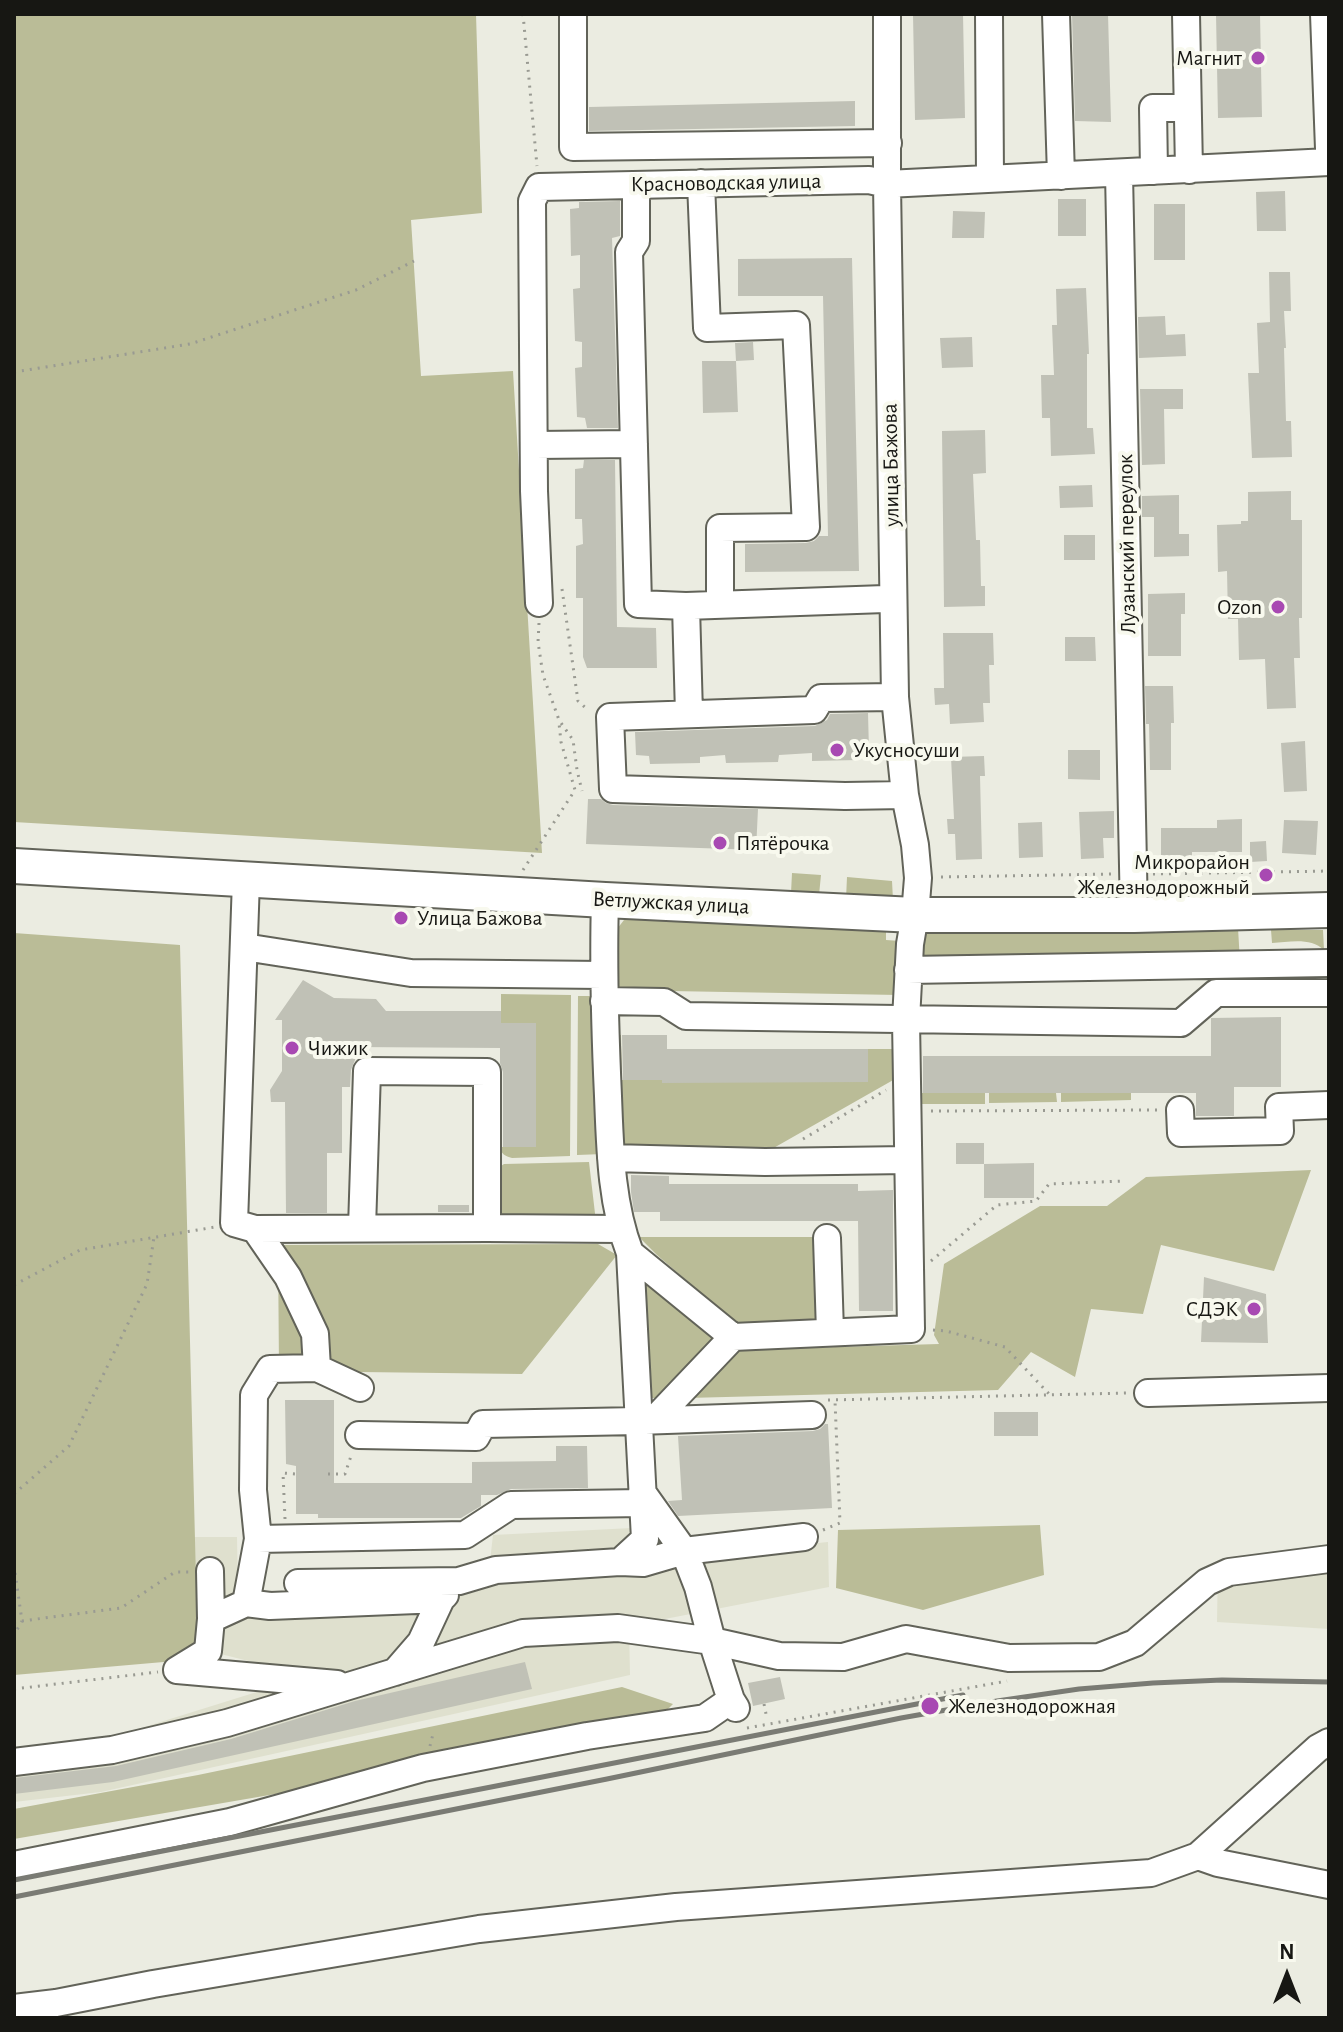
<!DOCTYPE html>
<meta charset="utf-8">
<style>
body{margin:0}
#map{position:relative;width:1343px;height:2032px;overflow:hidden;background:#ebece1;font-family:"Alegreya Sans",sans-serif}
canvas{display:block}
.frame{position:absolute;inset:0;border:16px solid #171713;pointer-events:none}
.north{position:absolute;left:1247px;top:1936px;width:80px;height:80px;-webkit-text-stroke:6px #f8f9ee;paint-order:stroke;rotate:0deg;font-size:22px;font-weight:700;line-height:32px;text-align:center;color:#171713}
.north::after{content:'';display:block;margin:auto;width:28px;height:36px;background:#171713;clip-path:polygon(50% 0,100% 100%,50% 72%,0 100%)}
</style>
<div id="map">
<canvas width="1343" height="2032"></canvas>
<div class="frame"></div>
<div class="north">N</div>
</div>
<script>
const c = document.querySelector('canvas').getContext('2d');
c.lineJoin = 'round';
function fillPath(path, color) { c.fillStyle = color; c.fill(path, 'evenodd'); }
function trace(path, color, width, dash) { c.strokeStyle = color; c.lineWidth = width; c.lineCap = dash ? 'butt' : 'round'; c.setLineDash(dash || []); c.stroke(path); }
function write(font, color, halo, rows, align = 'center') {
  c.font = font + ' "Alegreya Sans",sans-serif'; c.lineWidth = 8; c.setLineDash([]); c.textBaseline = 'middle'; c.strokeStyle = halo; c.fillStyle = color; for (const [text, x, y, turn = 0] of rows) {
    c.save(); c.translate(x, y); c.rotate((+turn || 0) * Math.PI / 180); c.textAlign = isNaN(turn) ? turn : align; if (halo) c.strokeText(text, 0, 0); c.fillText(text, 0, 0); c.restore();
  }
}
const built = new Path2D(`
 M 632,1528 L 650,1560 L 828,1542 L 829,1587 L 629,1626 L 630,1675 L 101,1792 L 14,1802 L 14,1749 L 106,1739 L 308,1676 L 177,1643 L 175,1537 L 237,1537 L 238,1593 L 487,1587 L 493,1535 Z
 M 1218,1563 L 1329,1566 L 1329,1629 L 1217,1622 Z`);
const green = new Path2D(`
 M 14,14 L 476,14 L 482,213 L 411,220 L 421,376 L 513,371 L 542,853 L 14,822 Z
 M 792,873 L 821,875 L 819,895 L 791,893 Z
 M 847,877 L 892,881 L 893,900 L 846,899 Z
 M 637,914 L 886,927 L 886,940 L 900,941 L 899,995 L 612,990 L 617,929 L 624,920 Z
 M 1238,928 L 1240,962 L 919,965 L 919,931 Z
 M 1271,930 L 1323,930 L 1324,950 C 1311,937 1289,942 1272,943 Z
 M 14,933 L 180,945 L 198,1659 L 14,1675 Z
 M 501,994 L 571,995 L 570,1156 L 512,1158 C 505,1156 501,1154 500,1147 L 536,1147 L 536,1024 L 501,1023 Z
 M 578,996 L 598,996 L 603,1154 L 577,1155 Z
 M 612,1034 L 621,1035 L 622,1080 L 662,1080 L 663,1083 L 868,1049 L 895,1049 L 895,1079 L 756,1158 L 617,1155 Z
 M 921,1093 L 985,1093 L 985,1104 L 921,1104 Z
 M 989,1093 L 1056,1093 L 1057,1102 L 989,1103 Z
 M 1061,1093 L 1131,1093 L 1131,1100 L 1061,1102 Z
 M 589,1162 L 596,1222 L 499,1220 L 498,1168 L 504,1164 Z
 M 1311,1170 L 1274,1271 L 1161,1245 L 1143,1314 L 1091,1309 L 1075,1377 L 1031,1352 L 998,1390 L 687,1398 L 732,1350 L 939,1344 L 934,1335 L 944,1264 L 1040,1206 L 1107,1206 L 1146,1177 Z
 M 639,1237 L 821,1237 L 819,1328 L 747,1333 L 657,1255 Z
 M 598,1244 L 617,1255 L 522,1374 L 279,1371 L 278,1245 Z
 M 641,1278 L 716,1334 L 657,1398 L 642,1398 Z
 M 1040,1525 L 1044,1575 L 923,1610 L 836,1588 L 838,1530 Z
 M 622,1687 L 673,1704 L 647,1730 L 14,1839 L 14,1809 L 198,1775 Z`);
const building = new Path2D(`
 M 913,14 L 963,14 L 965,118 L 915,120 Z
 M 1072,14 L 1108,14 L 1111,122 L 1075,121 Z
 M 1216,14 L 1260,14 L 1262,117 L 1218,118 Z
 M 855,101 L 855,126 L 589,131 L 589,107 Z
 M 1285,191 L 1286,231 L 1257,231 L 1256,192 Z
 M 1058,199 L 1086,199 L 1086,236 L 1058,236 Z
 M 620,201 L 620,236 L 612,238 L 618,428 L 587,428 L 585,418 L 577,417 L 575,368 L 582,367 L 582,342 L 575,341 L 573,289 L 580,288 L 580,255 L 571,256 L 570,209 L 579,208 L 579,202 Z
 M 1154,204 L 1185,204 L 1185,260 L 1154,260 Z
 M 953,211 L 985,212 L 984,238 L 952,238 Z
 M 852,258 L 859,571 L 745,572 L 745,544 L 806,543 L 814,541 L 819,536 L 828,536 L 823,296 L 738,296 L 738,259 Z
 M 1269,272 L 1290,272 L 1291,311 L 1284,311 L 1286,348 L 1284,348 L 1286,421 L 1291,421 L 1292,457 L 1252,458 L 1248,373 L 1259,373 L 1257,323 L 1270,322 Z
 M 1086,288 L 1089,354 L 1087,354 L 1087,428 L 1093,428 L 1095,454 L 1051,456 L 1050,418 L 1042,418 L 1041,375 L 1054,375 L 1052,325 L 1057,325 L 1056,289 Z
 M 1165,316 L 1166,335 L 1185,334 L 1186,356 L 1139,358 L 1138,317 Z
 M 972,337 L 973,367 L 942,368 L 940,338 Z
 M 753,342 L 754,360 L 736,361 L 735,343 Z
 M 702,361 L 736,361 L 738,412 L 703,413 Z
 M 1140,389 L 1183,389 L 1183,409 L 1164,409 L 1165,464 L 1142,465 Z
 M 985,430 L 986,473 L 973,474 L 976,540 L 980,540 L 981,586 L 985,586 L 985,606 L 944,607 L 942,431 Z
 M 584,460 L 615,460 L 617,627 L 656,628 L 657,668 L 587,668 L 583,657 L 583,598 L 576,598 L 576,546 L 583,544 L 582,519 L 575,519 L 575,469 L 583,468 Z
 M 1092,485 L 1093,507 L 1060,508 L 1059,486 Z
 M 1291,491 L 1291,520 L 1302,520 L 1302,618 L 1299,618 L 1300,658 L 1294,658 L 1296,708 L 1267,709 L 1265,659 L 1239,660 L 1238,619 L 1228,619 L 1227,571 L 1218,572 L 1217,525 L 1241,524 L 1241,521 L 1248,521 L 1248,492 Z
 M 1179,495 L 1179,534 L 1189,534 L 1189,556 L 1154,557 L 1154,517 L 1142,517 L 1142,496 Z
 M 1064,535 L 1095,535 L 1095,560 L 1064,560 Z
 M 1185,593 L 1185,614 L 1181,614 L 1181,656 L 1148,656 L 1148,594 Z
 M 943,633 L 993,633 L 994,665 L 989,665 L 990,703 L 983,703 L 984,722 L 950,724 L 949,704 L 935,705 L 934,688 L 944,688 Z
 M 1065,637 L 1095,637 L 1096,661 L 1065,661 Z
 M 1145,686 L 1173,686 L 1174,723 L 1171,723 L 1171,770 L 1150,770 L 1149,724 L 1146,724 Z
 M 868,713 L 869,751 L 859,751 L 858,760 L 812,761 L 812,753 L 779,755 L 778,762 L 726,763 L 725,755 L 700,757 L 700,763 L 650,764 L 649,756 L 636,755 L 635,732 L 815,726 L 827,720 L 830,714 Z
 M 1305,741 L 1307,791 L 1284,792 L 1281,743 Z
 M 1068,750 L 1100,750 L 1100,780 L 1068,779 Z
 M 984,756 L 985,776 L 980,776 L 982,859 L 956,860 L 955,834 L 948,834 L 947,819 L 954,819 L 951,757 Z
 M 588,799 L 601,799 L 606,803 L 613,805 L 758,809 L 756,850 L 586,844 Z
 M 1114,811 L 1114,838 L 1103,838 L 1104,858 L 1081,859 L 1079,812 Z
 M 1242,819 L 1242,852 L 1192,852 L 1192,866 L 1161,866 L 1161,828 L 1217,828 L 1217,820 Z
 M 1284,820 L 1318,821 L 1316,855 L 1282,853 Z
 M 1042,822 L 1043,857 L 1019,858 L 1018,823 Z
 M 1266,841 L 1267,861 L 1250,862 L 1250,842 Z
 M 303,980 L 334,998 L 376,999 L 386,1011 L 501,1011 L 501,1023 L 536,1023 L 536,1147 L 503,1147 L 503,1072 L 500,1063 L 500,1048 L 355,1047 L 355,1060 L 351,1070 L 350,1087 L 342,1087 L 342,1153 L 327,1153 L 327,1213 L 286,1213 L 285,1102 L 271,1102 L 270,1090 L 282,1071 L 282,1020 L 275,1020 Z
 M 1281,1017 L 1281,1087 L 1234,1087 L 1234,1116 L 1196,1116 L 1196,1093 L 923,1093 L 923,1056 L 1211,1056 L 1211,1018 Z
 M 622,1035 L 667,1035 L 667,1049 L 868,1049 L 868,1082 L 662,1083 L 662,1080 L 623,1080 Z
 M 956,1143 L 984,1143 L 984,1164 L 956,1164 Z
 M 1034,1163 L 1034,1198 L 984,1198 L 984,1164 Z
 M 631,1175 L 669,1176 L 669,1184 L 858,1184 L 858,1191 L 893,1190 L 893,1311 L 859,1311 L 858,1221 L 660,1221 L 660,1212 L 634,1212 L 631,1192 Z
 M 438,1205 L 469,1205 L 469,1212 L 438,1212 Z
 M 1204,1277 L 1266,1294 L 1268,1343 L 1201,1342 Z
 M 285,1400 L 334,1400 L 334,1483 L 472,1483 L 472,1462 L 556,1461 L 556,1446 L 587,1446 L 588,1488 L 511,1489 L 497,1495 L 481,1495 L 481,1506 L 461,1518 L 318,1518 L 318,1514 L 296,1514 L 296,1466 L 286,1464 Z
 M 994,1412 L 1038,1412 L 1038,1436 L 994,1436 Z
 M 825,1424 L 828,1424 L 832,1508 L 678,1516 L 668,1501 L 682,1500 L 678,1436 L 813,1431 L 820,1429 Z
 M 525,1662 L 532,1689 L 113,1782 L 14,1794 L 14,1778 L 116,1766 L 231,1739 L 355,1701 Z
 M 780,1677 L 785,1699 L 753,1706 L 748,1683 Z`);
const path = new Path2D(`
 M 523,14 L 537,166
 M 14,372 L 190,344 L 356,290 L 414,261
 M 562,589 L 578,701 L 589,711
 M 539,623 L 538,642 L 543,675 L 559,720 L 573,740 L 577,770 L 582,791
 M 523,870 L 575,790 L 561,742 L 559,723
 M 1153,874 L 1329,871
 M 941,877 L 1113,874
 M 931,1111 L 1159,1110
 M 803,1139 L 886,1090
 M 931,1261 L 997,1205 L 1036,1201 L 1049,1184 L 1125,1181
 M 14,1285 L 80,1250 L 215,1227
 M 933,1330 L 946,1331 L 1005,1347 L 1050,1395
 M 828,1400 L 1128,1393
 M 328,1474 L 345,1474 L 351,1456
 M 14,1494 L 69,1446 L 147,1284 L 154,1237
 M 285,1519 L 283,1473 L 296,1474
 M 823,1530 L 840,1523 L 835,1401
 M 14,1565 L 22,1621 L 14,1635
 M 14,1622 L 121,1608 L 175,1572 L 190,1572
 M 14,1689 L 158,1672
 M 764,1704 L 767,1719
 M 747,1728 L 1007,1681
 M 430,1746 L 433,1734`);
const minor = new Path2D(`
 M 573,14 L 573,147 L 888,143
 M 989,14 L 990,178
 M 1056,14 L 1061,176
 M 1186,14 L 1189,170
 M 1324,14 L 1329,149
 M 1154,171 L 1153,108 L 1187,108
 M 1119,173 L 1134,915
 M 701,183 L 707,328 L 796,325 L 806,527 L 720,528 L 720,604
 M 636,186 L 636,241 L 629,252 L 638,604 L 686,606 L 885,599 L 893,597
 M 535,445 L 634,444
 M 539,603 L 534,491 L 532,201 L 539,187 L 869,180 L 887,184 L 1329,162
 M 686,606 L 689,714
 M 895,697 L 821,698 L 814,710 L 610,717 L 613,789 L 845,796 L 905,795
 M 246,880 L 234,1223 L 255,1229 L 487,1228 L 621,1229
 M 244,947 L 411,973 L 603,975
 M 908,970 L 1329,963
 M 604,1001 L 664,1002 L 686,1016 L 1181,1023 L 1216,993 L 1329,993
 M 1180,1110 L 1181,1133 L 1280,1131 L 1279,1107 L 1329,1105
 M 611,1158 L 765,1162 L 907,1160
 M 362,1228 L 367,1071 L 487,1072 L 487,1228
 M 255,1229 L 288,1277 L 315,1334 L 317,1368 L 360,1388
 M 827,1238 L 830,1332
 M 630,1253 L 733,1337 L 911,1329 L 906,1020 L 910,944 L 915,915 L 918,878 L 915,845 L 905,795 L 895,697 L 887,184 L 887,14
 M 1148,1393 L 1329,1388
 M 654,1420 L 733,1337
 M 359,1435 L 476,1437 L 483,1424 L 638,1421 L 812,1415
 M 642,1492 L 684,1551 L 698,1587 L 712,1641 L 731,1700 L 736,1708
 M 258,1539 L 465,1535 L 511,1505 L 642,1503
 M 620,1562 L 643,1563 L 684,1551 L 804,1537
 M 210,1571 L 211,1619
 M 298,1583 L 459,1581 L 496,1570 L 620,1562 L 645,1539 L 630,1253 C 611,1204 610,1148 608,1096 C 605,1030 603,966 605,900
 M 246,1603 L 270,1606 L 441,1599 L 445,1595
 M 177,1670 L 208,1651 L 211,1619 L 246,1603 L 258,1539 L 253,1490 L 254,1395 L 270,1369 L 317,1368
 M 177,1670 L 337,1684
 M 395,1672 L 421,1642 L 441,1599
 M 14,1762 L 112,1750 L 227,1723 L 523,1633 L 618,1628 L 712,1641 L 779,1656 L 843,1657 L 906,1639 L 1009,1658 L 1099,1657 L 1135,1643 L 1207,1582 L 1229,1572 L 1329,1559
 M 1198,1856 L 1218,1863 L 1329,1885
 M 14,1865 L 230,1822 L 423,1768 L 587,1736 L 705,1718 L 731,1700
 M 14,2008 L 56,2003 L 153,1984 L 479,1929 L 676,1907 L 1151,1873 L 1198,1856 L 1318,1748 L 1329,1742`);
const major = new Path2D(`
 M 14,866 L 605,900 L 915,915 L 1134,915 L 1329,910`);
const rail = new Path2D(`
 M 14,1880 L 963,1695
 M 14,1897 L 607,1779 L 901,1718 L 997,1701 L 1079,1689 L 1153,1683 L 1222,1680 L 1329,1682`);
const markers = [
 [1258,58,8,"#a849b2"],
 [1278,607,8,"#a849b2"],
 [837,750,8,"#a849b2"],
 [720,843,8,"#a849b2"],
 [1266,875,8,"#a849b2"],
 [401,918,8,"#a849b2"],
 [292,1048,8,"#a849b2"],
 [1254,1309,8,"#a849b2"],
 [930,1706,10,"#a849b2"]
];
const poiNames = [
 ["Магнит",1242,58,"right"],
 ["Ozon",1262,607,"right"],
 ["Укусносуши",853,750],
 ["Пятёрочка",736,843],
 ["Микрорайон",1250,862,"right"],
 ["Железнодорожный",1250,887,"right"],
 ["Улица Бажова",417,918],
 ["Чижик",308,1048],
 ["СДЭК",1238,1309,"right"],
 ["Железнодорожная",948,1706]
];
const streetNames = [
 ["Красноводская улица",726,183,-1],
 ["улица Бажова",891,465,-91],
 ["Лузанский переулок",1127,544,-91],
 ["Ветлужская улица",671,903,3]
];
fillPath(built, '#dfe0ce');
fillPath(green, '#babc97');
fillPath(building, '#c0c1b6');
trace(minor, '#626359', 30);
trace(major, '#626359', 38);
trace(path, '#999a92', 3, [2, 6]);
trace(minor, '#fff', 26);
trace(major, '#fff', 34);
trace(rail, '#7a7b74', 5);
for (const [x, y, r, color] of markers) { const dot = new Path2D(); dot.arc(x, y, r, 0, 2 * Math.PI); c.fillStyle = color; c.fill(dot); trace(dot, '#f8f9ee', 3); }
write('22px', '#171713', '#f8f9ee', poiNames, 'left');
write('22px', '#171713', '#f8f9ee', streetNames);
</script>
